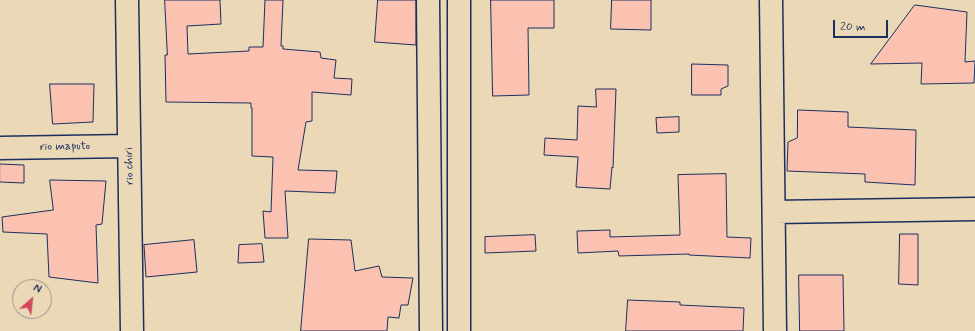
<!DOCTYPE html>
<style>
body{margin:0}
#map{position:relative;width:975px;height:331px;overflow:hidden;background:#ead8b6;font-family:Mynerve,sans-serif}
canvas{display:block}
.north{position:absolute;left:12px;top:279px;width:40px;height:40px;box-sizing:border-box;background:#ead8b6;border:1px solid #979493;border-radius:50%;rotate:28deg;font-size:11px;font-weight:700;line-height:16px;text-align:center;color:#1b2f5e}
.north::after{content:'';display:block;margin:auto;width:14px;height:18px;background:#d1495b;clip-path:polygon(50% 0,100% 100%,50% 72%,0 100%)}
.scale{position:absolute;left:833px;top:20px;width:55px;height:18px;box-sizing:border-box;border:2px solid #1b2f5e;border-top:0;padding-left:5px;font-size:12px;line-height:14px;white-space:nowrap;color:#1b2f5e;-webkit-text-stroke:3px #ead8b6;paint-order:stroke}
</style>
<div id="map">
<canvas width="975" height="331"></canvas>
<div class="north">N</div>
<div class="scale">20 m</div>
</div>
<script>
const c = document.querySelector('canvas').getContext('2d');
c.lineJoin = 'round';
function fillPath(path, color) { c.fillStyle = color; c.fill(path, 'evenodd'); }
function trace(path, color, width, dash) { c.strokeStyle = color; c.lineWidth = width; c.lineCap = dash ? 'butt' : 'round'; c.setLineDash(dash || []); c.stroke(path); }
function write(font, color, halo, rows, align = 'center') {
  c.font = font + ' Mynerve,sans-serif'; c.lineWidth = 4; c.setLineDash([]); c.textBaseline = 'middle'; c.strokeStyle = halo; c.fillStyle = color; for (const [text, x, y, turn = 0] of rows) {
    c.save(); c.translate(x, y); c.rotate((+turn || 0) * Math.PI / 180); c.textAlign = isNaN(turn) ? turn : align; if (halo) c.strokeText(text, 0, 0); c.fillText(text, 0, 0); c.restore();
  }
}
const building = new Path2D(`
 M 165,0 L 220,0 L 221,24 L 187,26 L 188,54 L 249,51 L 249,47 L 263,47 L 265,0 L 283,0 L 281,46 L 283,46 L 283,49 L 320,52 L 321,58 L 336,60 L 334,78 L 352,79 L 351,95 L 312,92 L 312,121 L 306,122 L 298,170 L 337,171 L 335,193 L 285,191 L 288,238 L 265,238 L 263,211 L 271,212 L 273,157 L 252,156 L 252,108 L 251,108 L 251,103 L 166,102 L 165,55 L 167,55 Z
 M 378,0 L 416,0 L 416,45 L 375,42 Z
 M 491,0 L 554,0 L 554,28 L 528,28 L 529,95 L 493,96 Z
 M 612,0 L 651,0 L 651,30 L 611,29 Z
 M 915,5 L 967,12 L 965,62 L 975,61 L 974,83 L 921,84 L 922,63 L 871,64 Z
 M 692,64 L 728,65 L 728,86 L 721,89 L 721,95 L 692,95 Z
 M 50,84 L 94,84 L 93,122 L 53,124 Z
 M 596,89 L 616,89 L 613,168 L 612,167 L 610,189 L 576,187 L 578,157 L 544,155 L 545,138 L 577,140 L 578,106 L 596,107 Z
 M 798,110 L 848,112 L 848,127 L 916,130 L 915,185 L 865,182 L 865,174 L 787,171 L 788,142 L 797,138 Z
 M 679,117 L 679,132 L 657,133 L 656,118 Z
 M 0,164 L 24,165 L 24,183 L 0,182 Z
 M 726,174 L 727,237 L 751,238 L 750,258 L 689,255 L 689,254 L 619,256 L 618,251 L 578,253 L 577,231 L 610,230 L 610,237 L 680,235 L 678,175 Z
 M 50,180 L 106,181 L 102,224 L 96,225 L 98,283 L 49,277 L 47,234 L 3,232 L 2,217 L 53,210 Z
 M 900,234 L 918,234 L 918,285 L 899,284 Z
 M 535,235 L 536,251 L 485,253 L 485,237 Z
 M 309,239 L 351,240 L 355,271 L 379,266 L 382,277 L 413,278 L 408,305 L 401,305 L 399,318 L 388,317 L 387,331 L 301,331 Z
 M 194,240 L 197,272 L 146,277 L 144,245 Z
 M 262,244 L 264,262 L 238,263 L 239,245 Z
 M 799,275 L 843,275 L 844,331 L 800,331 Z
 M 628,300 L 680,302 L 680,305 L 744,308 L 743,331 L 626,331 Z`);
const street = new Path2D(`
 M 127,0 L 132,331
 M 428,0 L 431,331
 M 459,0 L 459,331
 M 771,0 L 775,331
 M 0,148 L 129,146
 M 774,212 L 975,209`);
const streetNames = [
 ["rio maputo",65,147,-1],
 ["rio chiri",130,166,-91]
];
fillPath(building, '#fbc2b2');
trace(building, '#1b2f5e', 1);
trace(street, '#1b2f5e', 25);
trace(street, '#ead8b6', 22);
write('12px', '#1b2f5e', '#ead8b6', streetNames);
</script>
